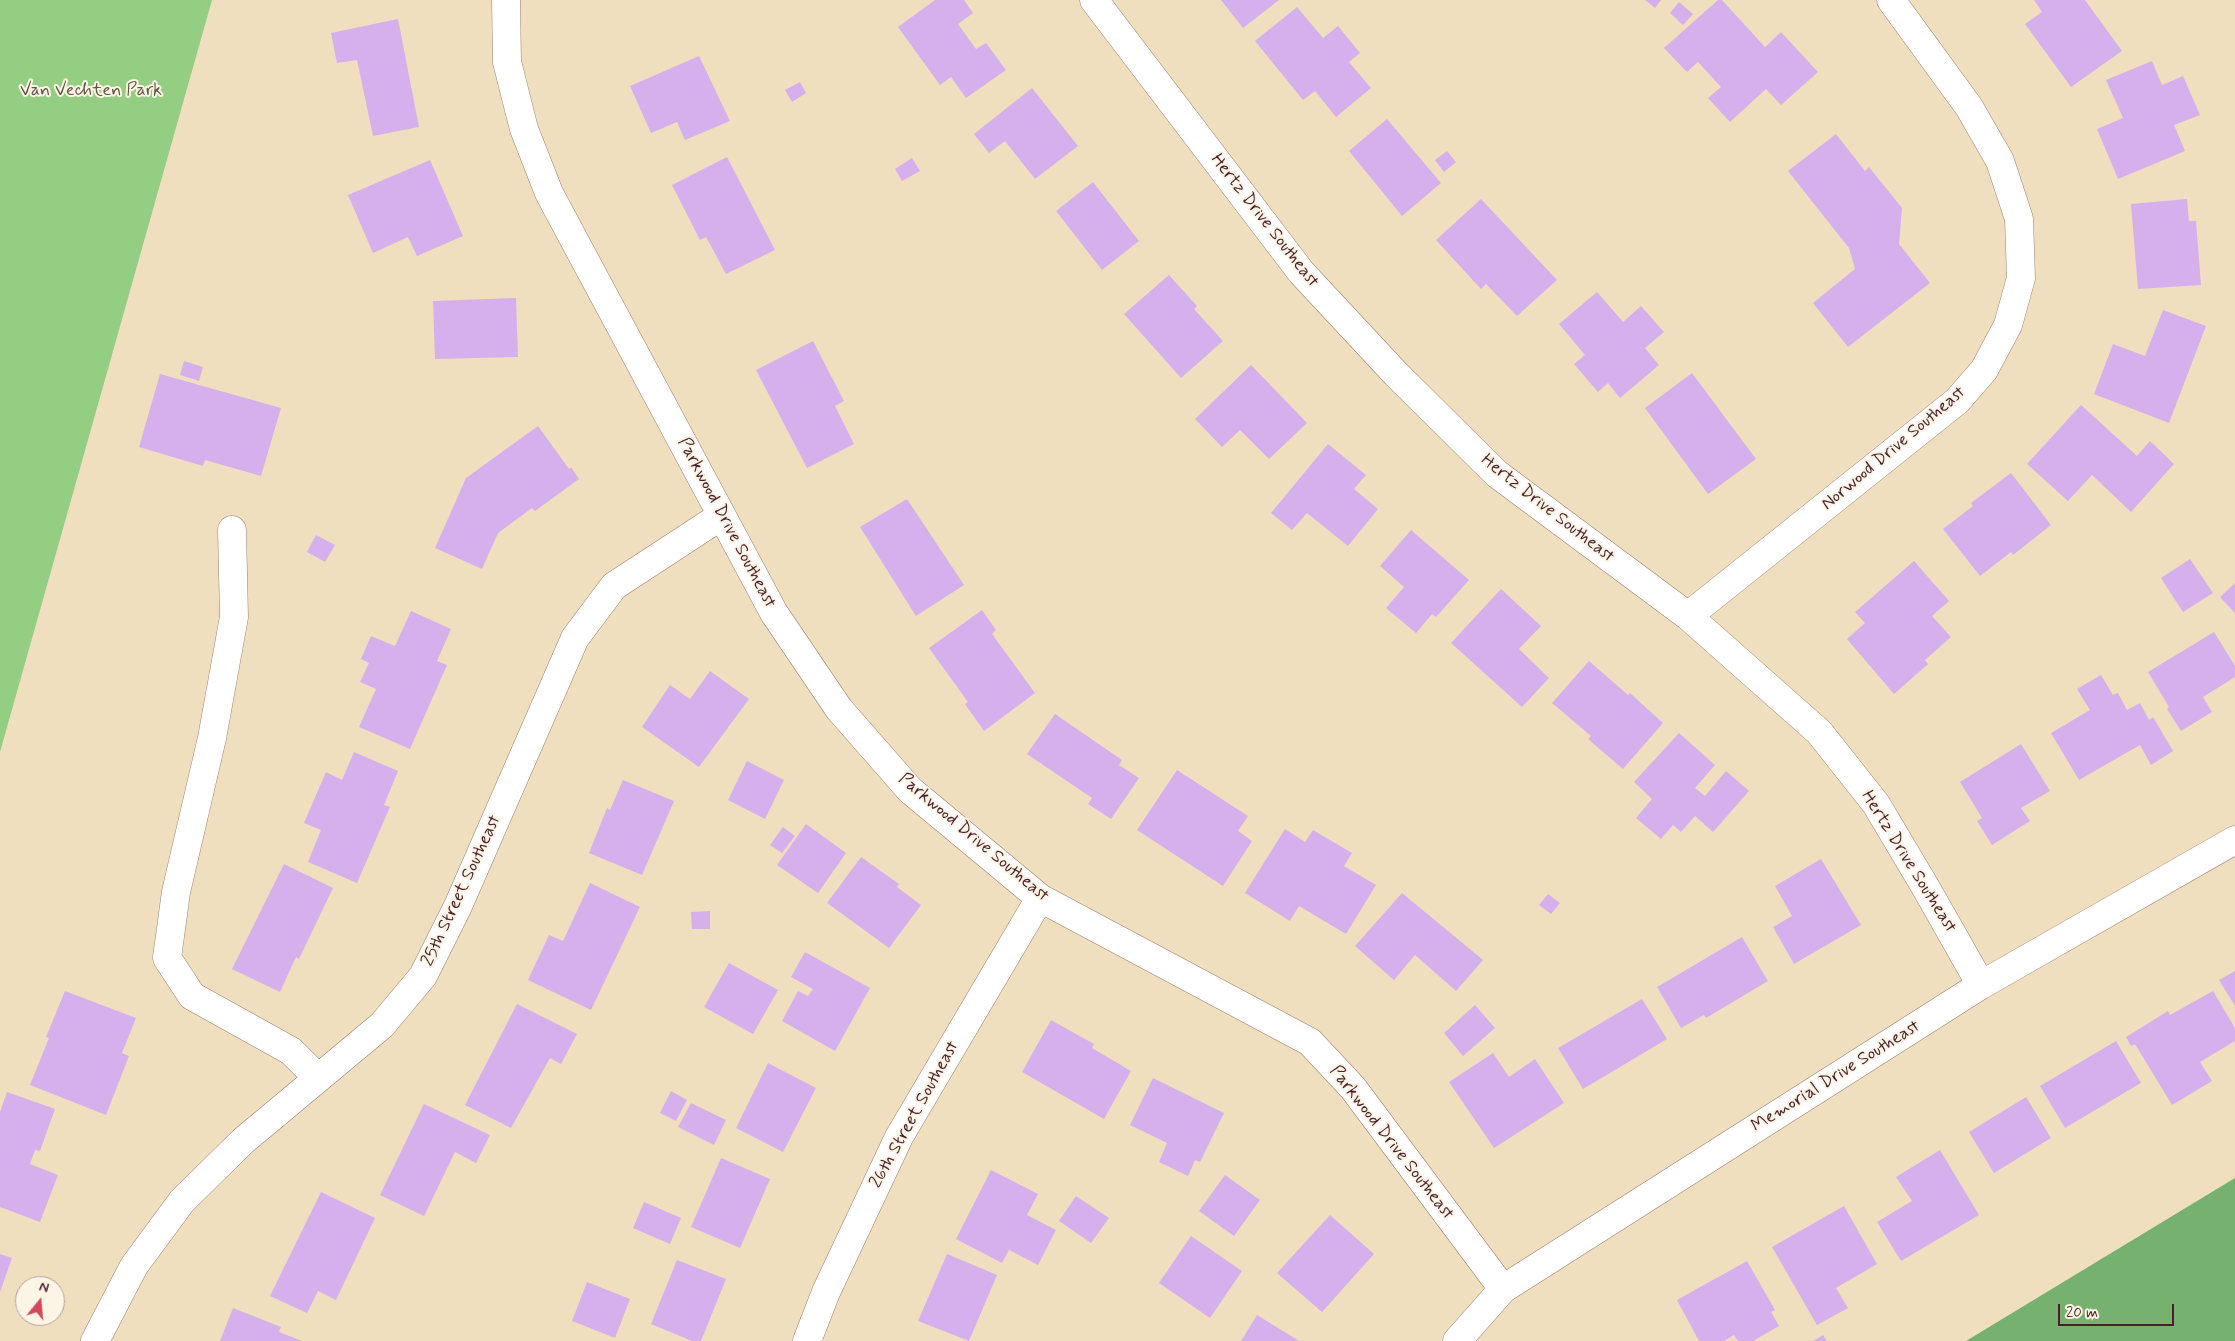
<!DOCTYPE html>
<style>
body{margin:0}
#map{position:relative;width:2235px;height:1341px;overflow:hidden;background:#efdfbe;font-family:Mynerve,sans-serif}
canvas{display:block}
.north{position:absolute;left:15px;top:1276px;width:50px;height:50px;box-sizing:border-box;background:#fcf5e5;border:1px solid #b59f9b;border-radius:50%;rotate:17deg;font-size:14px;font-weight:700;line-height:20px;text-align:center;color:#4a1f2b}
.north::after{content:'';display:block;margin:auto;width:18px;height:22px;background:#d1495b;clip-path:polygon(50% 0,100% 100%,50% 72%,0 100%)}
.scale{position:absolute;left:2058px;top:1304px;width:116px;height:22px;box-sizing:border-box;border:2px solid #4a1f2b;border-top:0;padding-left:6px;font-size:15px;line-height:18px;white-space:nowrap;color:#4a1f2b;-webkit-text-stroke:4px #fcf5e5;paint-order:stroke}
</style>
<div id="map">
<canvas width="2235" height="1341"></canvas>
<div class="north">N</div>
<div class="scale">20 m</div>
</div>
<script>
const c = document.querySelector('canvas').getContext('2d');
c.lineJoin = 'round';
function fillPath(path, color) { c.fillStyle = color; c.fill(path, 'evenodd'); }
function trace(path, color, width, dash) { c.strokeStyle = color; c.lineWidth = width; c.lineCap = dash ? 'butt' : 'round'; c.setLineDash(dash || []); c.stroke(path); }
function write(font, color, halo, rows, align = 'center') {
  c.font = font + ' Mynerve,sans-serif'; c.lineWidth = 4; c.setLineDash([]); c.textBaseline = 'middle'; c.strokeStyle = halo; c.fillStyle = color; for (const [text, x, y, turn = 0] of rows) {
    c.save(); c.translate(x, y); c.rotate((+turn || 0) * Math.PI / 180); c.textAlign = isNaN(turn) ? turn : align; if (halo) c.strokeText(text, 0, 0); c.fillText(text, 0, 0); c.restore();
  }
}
const green = new Path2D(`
 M 0,0 L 212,0 L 0,752 Z`);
const forest = new Path2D(`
 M 2235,1178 L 2235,1341 L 1966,1341 Z`);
const building = new Path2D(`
 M 935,0 L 964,0 L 973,13 L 958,24 L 976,49 L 986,43 L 1006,70 L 966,98 L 951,77 L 940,85 L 898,27 Z
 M 1221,0 L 1279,0 L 1243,28 Z
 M 1645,0 L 1661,0 L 1655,8 Z
 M 1718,0 L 1722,0 L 1765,47 L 1781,32 L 1818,72 L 1781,105 L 1766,89 L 1730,122 L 1708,98 L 1721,87 L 1698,62 L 1687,72 L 1664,48 Z
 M 2034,0 L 2085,0 L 2122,51 L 2071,87 L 2025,24 L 2042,12 Z
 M 1679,2 L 1693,14 L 1683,25 L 1670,13 Z
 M 1297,7 L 1323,38 L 1338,26 L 1360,53 L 1349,62 L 1371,88 L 1336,117 L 1315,91 L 1303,100 L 1255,41 Z
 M 398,19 L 419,127 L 373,136 L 357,60 L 337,63 L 331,33 Z
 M 699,56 L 730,121 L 685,140 L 677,122 L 651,133 L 630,86 Z
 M 2152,61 L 2162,85 L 2183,76 L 2200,115 L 2174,125 L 2185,151 L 2118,179 L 2097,129 L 2123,118 L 2106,80 Z
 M 800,82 L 806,93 L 792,102 L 785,90 Z
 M 1032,88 L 1078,146 L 1035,179 L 1005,141 L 989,153 L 974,134 Z
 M 1387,119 L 1441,183 L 1402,216 L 1349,151 Z
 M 1836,134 L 1865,171 L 1869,167 L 1902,208 L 1899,244 L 1930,283 L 1848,347 L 1813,303 L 1855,269 L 1849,248 L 1788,171 Z
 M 1447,151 L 1456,162 L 1444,172 L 1435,160 Z
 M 727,157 L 775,250 L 726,274 L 706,237 L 700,240 L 672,185 Z
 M 912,158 L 920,171 L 902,181 L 895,169 Z
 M 430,160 L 463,236 L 417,256 L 408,237 L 373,253 L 348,195 Z
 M 1093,182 L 1139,241 L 1102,270 L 1056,211 Z
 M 1481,199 L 1557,280 L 1517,316 L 1486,284 L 1481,289 L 1436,240 Z
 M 2187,199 L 2189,221 L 2196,221 L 2201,285 L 2138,289 L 2131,204 Z
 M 1169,275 L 1197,306 L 1194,309 L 1223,341 L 1181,378 L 1124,314 Z
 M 1597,292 L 1623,322 L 1641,306 L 1664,332 L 1645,348 L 1659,365 L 1620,398 L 1608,383 L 1598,392 L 1574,364 L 1585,355 L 1559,324 Z
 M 516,298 L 518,357 L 435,359 L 433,301 Z
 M 2163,310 L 2206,326 L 2169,423 L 2094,394 L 2113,344 L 2145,356 Z
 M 813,341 L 844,401 L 835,406 L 854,444 L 807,468 L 756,370 Z
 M 184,361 L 203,367 L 199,381 L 180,375 Z
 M 1251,365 L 1307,423 L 1269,459 L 1240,430 L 1222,447 L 1195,419 Z
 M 1692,373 L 1756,459 L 1708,494 L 1645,408 Z
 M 160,374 L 281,408 L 261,476 L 205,460 L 203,466 L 139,447 Z
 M 2081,405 L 2137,456 L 2150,441 L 2174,464 L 2131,512 L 2092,475 L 2068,501 L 2027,464 Z
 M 538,426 L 569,469 L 571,467 L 579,479 L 535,511 L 532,508 L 498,533 L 482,569 L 435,548 L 466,478 Z
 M 1328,444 L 1366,475 L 1354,489 L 1378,509 L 1348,546 L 1307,513 L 1292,530 L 1271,513 Z
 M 2011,473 L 2051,525 L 2013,555 L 2011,552 L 1980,576 L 1943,529 L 1973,506 L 1971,503 Z
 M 907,499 L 964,585 L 916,616 L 860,527 Z
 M 1411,530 L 1469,580 L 1436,617 L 1432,614 L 1416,633 L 1386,608 L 1404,587 L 1380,566 Z
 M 316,535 L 335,545 L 325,562 L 307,552 Z
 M 2190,559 L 2213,593 L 2183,612 L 2161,578 Z
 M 1914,561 L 1949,601 L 1932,616 L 1951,637 L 1925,660 L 1928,664 L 1894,694 L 1847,639 L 1865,623 L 1855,612 Z
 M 2235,583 L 2235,613 L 2220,597 Z
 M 1501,589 L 1541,626 L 1519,649 L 1549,678 L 1522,707 L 1451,643 Z
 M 982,610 L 996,630 L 992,634 L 1035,693 L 984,731 L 965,704 L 968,702 L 929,648 Z
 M 411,611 L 451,629 L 437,661 L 447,665 L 410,749 L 359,727 L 376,689 L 360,682 L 369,663 L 361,659 L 371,636 L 395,646 Z
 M 2214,632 L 2235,666 L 2235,677 L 2203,697 L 2212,712 L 2181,731 L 2167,709 L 2169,707 L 2148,672 Z
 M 1589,661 L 1628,695 L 1630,693 L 1663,723 L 1623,769 L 1588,739 L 1591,736 L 1552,703 Z
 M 710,671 L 749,699 L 699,767 L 642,727 L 670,685 L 690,699 Z
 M 2101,675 L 2113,695 L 2118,693 L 2127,710 L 2140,703 L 2149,720 L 2153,717 L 2173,751 L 2151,765 L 2140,745 L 2079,780 L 2051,733 L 2090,710 L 2077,689 Z
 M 1055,714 L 1122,760 L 1119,765 L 1139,778 L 1111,819 L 1088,804 L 1092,798 L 1027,754 Z
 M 1679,733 L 1715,765 L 1695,788 L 1705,796 L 1726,771 L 1749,791 L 1713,832 L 1695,816 L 1681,832 L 1673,825 L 1661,839 L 1636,818 L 1652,799 L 1634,782 Z
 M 2021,744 L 2050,791 L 2021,808 L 2030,821 L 1992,845 L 1977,821 L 1982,818 L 1960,782 Z
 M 354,752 L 398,771 L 384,805 L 390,807 L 357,883 L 308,862 L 321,830 L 304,823 L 326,772 L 342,780 Z
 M 747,761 L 784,780 L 765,819 L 728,800 Z
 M 1177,770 L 1248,816 L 1238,831 L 1252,841 L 1223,886 L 1137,830 Z
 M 623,780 L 674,801 L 642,875 L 589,853 L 607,808 L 610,810 Z
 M 806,824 L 846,853 L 818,893 L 777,865 Z
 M 783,827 L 795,836 L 782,853 L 770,845 Z
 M 1285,829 L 1305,842 L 1313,830 L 1352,853 L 1344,866 L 1376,885 L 1346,934 L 1299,906 L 1290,921 L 1245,893 Z
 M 861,857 L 899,884 L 897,887 L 921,905 L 889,948 L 827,903 Z
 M 1821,859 L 1861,925 L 1794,964 L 1773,927 L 1792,916 L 1775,886 Z
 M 284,864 L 333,888 L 299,959 L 296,957 L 280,992 L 232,969 Z
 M 590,883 L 640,907 L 591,1010 L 528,980 L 549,935 L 563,941 Z
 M 1402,893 L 1483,960 L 1456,991 L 1415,955 L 1394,980 L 1355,946 Z
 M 1548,894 L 1560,903 L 1551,914 L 1539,905 Z
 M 710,911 L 710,929 L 692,929 L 691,912 Z
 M 1742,937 L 1768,981 L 1706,1018 L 1704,1015 L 1681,1028 L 1657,987 Z
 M 805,952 L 870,988 L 835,1051 L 782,1021 L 798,991 L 808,996 L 813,989 L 791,977 Z
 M 729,963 L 778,990 L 753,1034 L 704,1007 Z
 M 2235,971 L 2235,1006 L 2219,980 Z
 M 65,991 L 136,1018 L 122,1053 L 129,1056 L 106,1115 L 30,1085 L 49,1038 L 46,1037 Z
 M 2213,991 L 2235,1028 L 2235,1041 L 2200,1062 L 2212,1081 L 2172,1105 L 2135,1044 L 2131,1046 L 2126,1037 L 2168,1011 L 2170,1015 Z
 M 1642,999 L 1667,1039 L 1583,1089 L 1558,1048 Z
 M 517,1004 L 577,1034 L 561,1064 L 550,1058 L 511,1128 L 465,1105 Z
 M 1475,1005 L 1495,1028 L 1463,1056 L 1444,1033 Z
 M 1051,1020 L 1094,1044 L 1092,1048 L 1131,1071 L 1104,1119 L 1022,1072 Z
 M 2116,1041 L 2141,1083 L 2065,1128 L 2040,1086 Z
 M 1493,1053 L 1509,1077 L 1535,1059 L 1564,1103 L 1494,1148 L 1449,1082 Z
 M 768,1063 L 816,1088 L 783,1152 L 736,1128 Z
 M 1153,1078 L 1224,1113 L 1200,1162 L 1195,1160 L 1188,1176 L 1159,1162 L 1167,1143 L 1130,1125 Z
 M 671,1091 L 687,1100 L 676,1121 L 660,1113 Z
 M 7,1092 L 55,1109 L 40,1151 L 35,1150 L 30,1164 L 58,1175 L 40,1222 L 0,1207 L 0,1112 Z
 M 2026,1097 L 2051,1138 L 1994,1173 L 1969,1132 Z
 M 691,1103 L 726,1120 L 714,1145 L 678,1127 Z
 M 424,1104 L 490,1135 L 476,1163 L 455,1152 L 424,1216 L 380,1195 Z
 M 1940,1150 L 1979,1215 L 1901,1261 L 1877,1222 L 1912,1201 L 1896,1177 Z
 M 721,1158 L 770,1179 L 740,1248 L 691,1227 Z
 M 991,1170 L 1038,1194 L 1027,1215 L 1056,1230 L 1038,1265 L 1009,1250 L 1002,1263 L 956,1239 Z
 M 1225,1175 L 1260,1200 L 1234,1236 L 1199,1211 Z
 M 321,1192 L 375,1218 L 336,1300 L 318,1291 L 307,1313 L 270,1296 Z
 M 1076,1196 L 1109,1218 L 1091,1243 L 1059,1221 Z
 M 644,1202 L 681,1218 L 670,1244 L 633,1228 Z
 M 1844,1206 L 1877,1264 L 1836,1288 L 1848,1308 L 1817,1325 L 1772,1247 Z
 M 1330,1215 L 1374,1254 L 1322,1312 L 1277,1273 Z
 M 1191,1236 L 1242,1271 L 1210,1318 L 1159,1283 Z
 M 0,1254 L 12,1258 L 0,1292 Z
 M 947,1254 L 997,1275 L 969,1341 L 918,1321 Z
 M 677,1260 L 726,1279 L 701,1341 L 692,1341 L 651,1324 Z
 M 1747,1261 L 1775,1310 L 1771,1312 L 1779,1326 L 1753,1341 L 1738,1341 L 1734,1335 L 1724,1341 L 1699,1341 L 1677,1300 Z
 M 587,1282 L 630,1299 L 615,1338 L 572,1321 Z
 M 233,1308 L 281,1327 L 279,1332 L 302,1341 L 220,1341 Z
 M 1257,1315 L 1299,1341 L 1241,1341 Z
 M 1823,1335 L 1827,1341 L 1813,1341 Z`);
const minor = new Path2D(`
 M 506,0 L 507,62 L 524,129 L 549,193 L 774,613 L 839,709 L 910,790 L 1040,898 L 1310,1042 L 1353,1088 L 1503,1289
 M 1094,0 L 1301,272 L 1396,374 L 1497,474 L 1688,616 L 1819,732 L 1876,804 L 1926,888 L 1981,985
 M 232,530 L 234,617 L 212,738 L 176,892 L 167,958 L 192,996 L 291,1051 L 318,1078
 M 1688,616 L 1957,401 L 1984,370 L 2008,325 L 2021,278 L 2019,219 L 2000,161 L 1969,107 L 1891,0
 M 95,1341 L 134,1266 L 182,1201 L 243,1141 L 382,1025 L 423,976 L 458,906 L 575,638 L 614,586 L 721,516
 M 807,1341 L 826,1292 L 899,1137 L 1040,898
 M 1457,1341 L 1503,1289 L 1981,985 L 2235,840`);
const parkNames = [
 ["Van Vechten Park",91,91]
];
const streetNames = [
 ["Hertz Drive Southeast",1264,221,52],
 ["Norwood Drive Southeast",1894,449,-40],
 ["Hertz Drive Southeast",1547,509,38],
 ["Parkwood Drive Southeast",726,523,62],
 ["Parkwood Drive Southeast",973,838,40],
 ["Hertz Drive Southeast",1908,862,58],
 ["25th Street Southeast",462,891,-65],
 ["Memorial Drive Southeast",1836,1077,-32],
 ["26th Street Southeast",915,1115,-61],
 ["Parkwood Drive Southeast",1391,1143,52]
];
fillPath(green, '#93ce82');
fillPath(forest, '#76b170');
fillPath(building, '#d6b0ec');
trace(minor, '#9c7f74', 29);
trace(minor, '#fff', 28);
write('18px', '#605445', '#fcf5e5', parkNames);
write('18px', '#4a1f2b', '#fcf5e5', streetNames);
</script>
